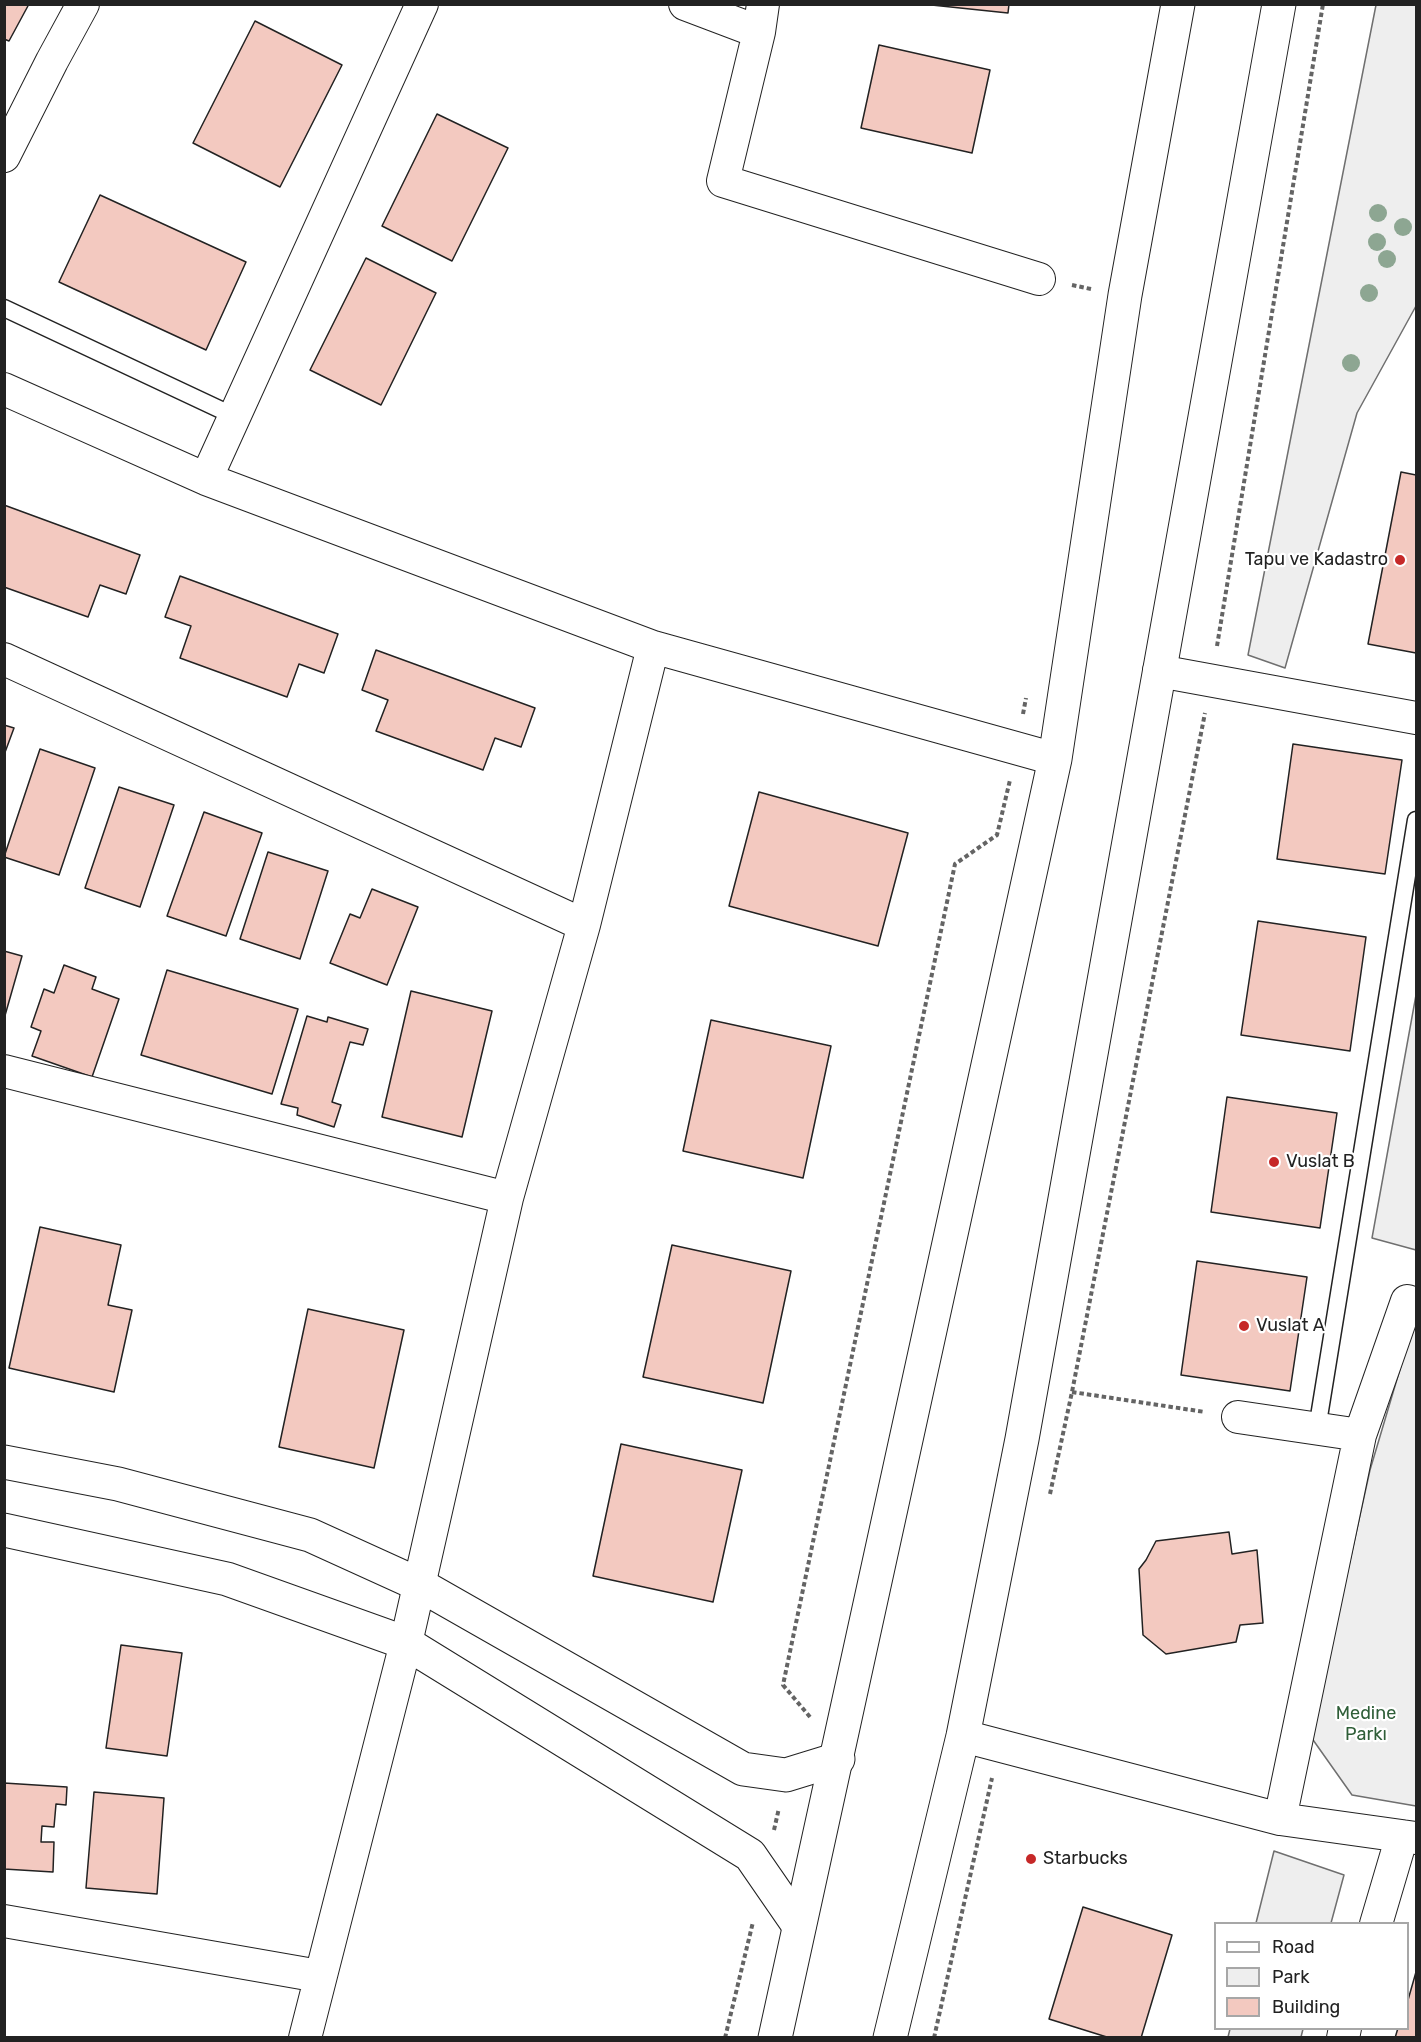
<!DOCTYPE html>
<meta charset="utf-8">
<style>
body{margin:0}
#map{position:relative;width:1421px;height:2042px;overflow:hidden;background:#fff;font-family:Rubik,sans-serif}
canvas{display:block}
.frame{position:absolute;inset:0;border:6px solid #222;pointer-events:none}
.legend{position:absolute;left:1214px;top:1922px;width:195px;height:108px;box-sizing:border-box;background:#fff;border:2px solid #a7a7a7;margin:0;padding:8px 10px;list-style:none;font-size:18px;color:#222}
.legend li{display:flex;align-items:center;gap:12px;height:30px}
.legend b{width:30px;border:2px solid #a7a7a7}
</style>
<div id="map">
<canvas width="1421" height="2042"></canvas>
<div class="frame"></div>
<ul class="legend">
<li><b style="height:8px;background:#fff"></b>Road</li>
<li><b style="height:16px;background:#eee"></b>Park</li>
<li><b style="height:16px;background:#f3c9c0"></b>Building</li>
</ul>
</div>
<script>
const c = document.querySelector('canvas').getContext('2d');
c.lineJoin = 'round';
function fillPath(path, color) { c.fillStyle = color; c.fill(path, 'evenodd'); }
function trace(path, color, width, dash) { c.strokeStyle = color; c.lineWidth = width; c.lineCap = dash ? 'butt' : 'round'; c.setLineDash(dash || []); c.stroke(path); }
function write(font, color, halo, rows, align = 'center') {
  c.font = font + ' Rubik,sans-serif'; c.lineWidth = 4.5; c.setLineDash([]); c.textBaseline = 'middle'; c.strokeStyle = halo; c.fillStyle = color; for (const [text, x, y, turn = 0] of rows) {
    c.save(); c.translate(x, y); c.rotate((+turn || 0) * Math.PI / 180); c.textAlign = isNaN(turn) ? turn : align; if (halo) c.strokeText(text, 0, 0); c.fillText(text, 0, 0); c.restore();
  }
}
const green = new Path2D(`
 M 1376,5 L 1416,5 L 1416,306 L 1357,413 L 1285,668 L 1248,655 Z
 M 1416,995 L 1416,1250 L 1372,1238 Z
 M 1414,1322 L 1416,1323 L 1416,1806 L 1352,1795 L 1311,1737 L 1370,1470 Z
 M 1274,1851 L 1344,1875 L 1331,1923 L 1256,1923 Z
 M 1230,2029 L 1230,2028 L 1303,2029 L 1301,2037 L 1228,2037 Z`);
const building = new Path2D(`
 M 4,4 L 29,4 L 9,41 L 4,39 Z
 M 922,4 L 1009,4 L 1008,13 Z
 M 255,21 L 342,65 L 280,187 L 193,143 Z
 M 879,45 L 990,70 L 972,153 L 861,128 Z
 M 437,114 L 508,148 L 452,261 L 382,226 Z
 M 100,195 L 246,262 L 206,350 L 59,282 Z
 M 366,258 L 436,293 L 381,405 L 310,370 Z
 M 1401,472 L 1416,475 L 1416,653 L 1368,644 Z
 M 4,505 L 140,555 L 126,594 L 100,585 L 88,617 L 4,587 Z
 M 180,576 L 338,634 L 324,673 L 299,664 L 287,697 L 180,658 L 191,626 L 165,617 Z
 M 376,650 L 535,708 L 521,747 L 495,738 L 483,770 L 376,731 L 388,700 L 362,690 Z
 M 4,725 L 14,728 L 4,755 Z
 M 1293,744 L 1402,760 L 1385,874 L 1277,859 Z
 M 40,749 L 95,768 L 59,875 L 4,857 Z
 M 119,787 L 174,805 L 140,907 L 85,888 Z
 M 759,792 L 908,833 L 878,946 L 729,906 Z
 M 204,812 L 262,833 L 226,936 L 167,916 Z
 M 268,852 L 328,871 L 300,959 L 240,939 Z
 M 372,889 L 418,907 L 387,985 L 330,963 L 350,914 L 360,918 Z
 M 1258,921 L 1366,937 L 1350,1051 L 1241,1035 Z
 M 4,951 L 22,956 L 4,1019 Z
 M 64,965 L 96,977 L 92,989 L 119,999 L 92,1077 L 32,1056 L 41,1031 L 31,1027 L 44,989 L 54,993 Z
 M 167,970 L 298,1009 L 272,1094 L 141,1055 Z
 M 411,991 L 492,1011 L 462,1137 L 382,1117 Z
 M 307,1016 L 327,1022 L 328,1017 L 368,1029 L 363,1045 L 350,1042 L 332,1102 L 341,1105 L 334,1127 L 297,1115 L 298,1108 L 281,1104 Z
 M 711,1020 L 831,1046 L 803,1178 L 683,1151 Z
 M 1227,1097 L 1337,1113 L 1320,1228 L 1211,1212 Z
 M 40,1227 L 121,1245 L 108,1305 L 132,1310 L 114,1392 L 9,1368 Z
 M 672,1245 L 791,1271 L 763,1403 L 643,1377 Z
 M 1197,1261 L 1307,1277 L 1290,1391 L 1181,1375 Z
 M 308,1309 L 404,1330 L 374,1468 L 279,1447 Z
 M 621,1444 L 742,1470 L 713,1602 L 593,1576 Z
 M 1229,1532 L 1232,1554 L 1257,1550 L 1263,1623 L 1240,1625 L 1236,1642 L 1166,1654 L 1143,1635 L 1139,1569 L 1146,1560 L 1156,1541 Z
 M 121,1645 L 182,1653 L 167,1756 L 106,1748 Z
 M 4,1783 L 67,1787 L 66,1805 L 56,1804 L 54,1827 L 42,1826 L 41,1842 L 54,1842 L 53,1872 L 4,1869 Z
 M 94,1792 L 164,1798 L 157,1894 L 86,1888 Z
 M 1083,1907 L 1172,1935 L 1141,2038 L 1110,2038 L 1049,2019 Z
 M 1416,1972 L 1416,2038 L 1395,2038 L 1398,2028 L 1408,2028 L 1408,2000 Z`);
const path = new Path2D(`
 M 1072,285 L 1091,289
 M 1217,646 L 1323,4
 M 1023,714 L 1026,698
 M 1072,1392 L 1205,1412
 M 1050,1494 L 1072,1392 L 1205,713
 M 810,1717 L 783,1685 L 955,864 L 997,835 L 1010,780
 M 774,1830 L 779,1808
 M 725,2038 L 753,1922
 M 934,2038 L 992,1778`);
const lane = new Path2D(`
 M 4,308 L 234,416
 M 1317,1429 L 1416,820`);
const street = new Path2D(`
 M 685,4 L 759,32 L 763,4
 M 759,32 L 723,181 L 1039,279
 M 4,156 L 52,61 L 83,4
 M 4,389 L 206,479 L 653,647 L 1055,759
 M 206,479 L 422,4
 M 4,659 L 584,925
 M 1159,671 L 1416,718
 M 4,1071 L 507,1198
 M 1238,1417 L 1360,1435
 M 963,1736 L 1280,1819 L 1416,1838
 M 1280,1819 L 1360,1435 L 1407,1301 L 1416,1304
 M 4,1921 L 319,1976
 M 1376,1924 L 1402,1836
 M 305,2038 L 406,1643 L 507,1198 L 584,925 L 653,647
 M 1343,2038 L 1345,2028`);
const secondary = new Path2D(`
 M 4,1462 L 118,1484 L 310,1535 L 420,1585 L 743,1769 L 786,1775 L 838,1759
 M 4,1530 L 227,1579 L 406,1643 L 750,1855 L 799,1926`);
const primary = new Path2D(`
 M 775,2038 L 1055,759 L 1125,295 L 1178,4
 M 890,2038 L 963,1736 L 1022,1439 L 1279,4`);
const trees = [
 [1378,213],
 [1403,227],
 [1377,242],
 [1387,259],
 [1369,293],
 [1351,363]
];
const markers = [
 [1400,560,6,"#c62828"],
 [1274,1162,6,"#c62828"],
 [1244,1326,6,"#c62828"],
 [1031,1859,6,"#c62828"]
];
const poiNames = [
 ["Tapu ve Kadastro",1388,560,"right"],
 ["Vuslat B",1286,1162],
 ["Vuslat A",1256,1326],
 ["Starbucks",1043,1859]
];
const parkNames = [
 ["Medine",1366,1714],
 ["Parkı",1366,1735]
];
fillPath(green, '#eee');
trace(green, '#6f6f6f', 1.5);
fillPath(building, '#f3c9c0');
trace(building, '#222', 1.5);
trace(lane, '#222', 19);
trace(street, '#222', 34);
trace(secondary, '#222', 35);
trace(primary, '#222', 35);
trace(path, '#646464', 4, [4.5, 3]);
trace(lane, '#fff', 16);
trace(street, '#fff', 32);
trace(secondary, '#fff', 33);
trace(primary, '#fff', 33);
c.fillStyle = '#8da692';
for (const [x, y] of trees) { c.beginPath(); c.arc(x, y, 9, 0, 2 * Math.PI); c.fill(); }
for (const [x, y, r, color] of markers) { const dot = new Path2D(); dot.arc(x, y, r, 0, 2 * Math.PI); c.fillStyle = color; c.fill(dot); trace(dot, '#fff', 2); }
write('18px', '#222', '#fff', poiNames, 'left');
write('18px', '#2f5e38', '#fff', parkNames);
</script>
